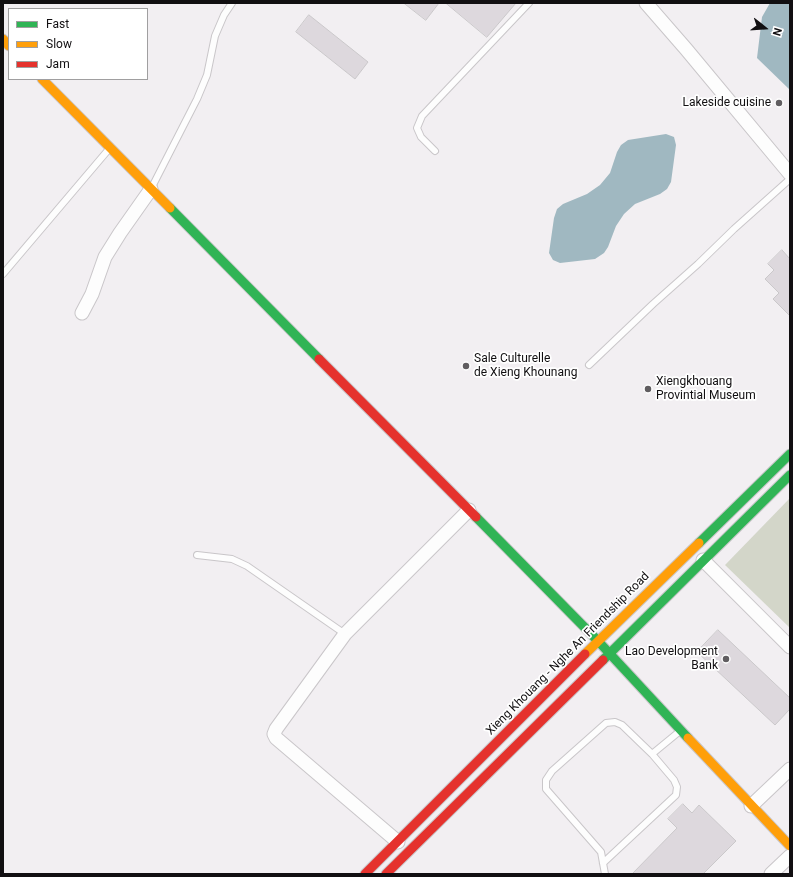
<!DOCTYPE html>
<style>
body{margin:0}
#map{position:relative;width:793px;height:877px;overflow:hidden;background:#f2eff2;font-family:Roboto,sans-serif}
canvas{display:block}
.frame{position:absolute;inset:0;border:4px solid #110f11;pointer-events:none}
.legend{position:absolute;left:8px;top:8px;width:140px;height:72px;box-sizing:border-box;background:#fff;border:1px solid #a09fa0;margin:0;padding:5px 7px;list-style:none;font-size:12px;color:#110f11}
.legend li{display:flex;align-items:center;gap:8px;height:20px}
.legend b{width:20px;border:1px solid #a09fa0}
.north{position:absolute;left:745px;top:8px;width:40px;height:40px;-webkit-text-stroke:3px #fff;paint-order:stroke;rotate:107deg;font-size:11px;font-weight:700;line-height:16px;text-align:center;color:#110f11}
.north::after{content:'';display:block;margin:auto;width:14px;height:18px;background:#110f11;clip-path:polygon(50% 0,100% 100%,50% 72%,0 100%)}
</style>
<div id="map">
<canvas width="793" height="877"></canvas>
<div class="frame"></div>
<ul class="legend">
<li><b style="height:5px;background:#30b455"></b>Fast</li>
<li><b style="height:5px;background:#ff9f0a"></b>Slow</li>
<li><b style="height:5px;background:#e5322d"></b>Jam</li>
</ul>
<div class="north">N</div>
</div>
<script>
const c = document.querySelector('canvas').getContext('2d');
c.lineJoin = 'round';
function fillPath(path, color) { c.fillStyle = color; c.fill(path, 'evenodd'); }
function trace(path, color, width, dash) { c.strokeStyle = color; c.lineWidth = width; c.lineCap = dash ? 'butt' : 'round'; c.setLineDash(dash || []); c.stroke(path); }
function write(font, color, halo, rows, align = 'center') {
  c.font = font + ' Roboto,sans-serif'; c.lineWidth = 3.5; c.setLineDash([]); c.textBaseline = 'middle'; c.strokeStyle = halo; c.fillStyle = color; for (const [text, x, y, turn = 0] of rows) {
    c.save(); c.translate(x, y); c.rotate((+turn || 0) * Math.PI / 180); c.textAlign = isNaN(turn) ? turn : align; if (halo) c.strokeText(text, 0, 0); c.fillText(text, 0, 0); c.restore();
  }
}
const green = new Path2D(`
 M 790,498 L 790,628 L 725,565 Z`);
const water = new Path2D(`
 M 770,3 L 790,3 L 790,90 L 757,58 L 762,17 Z
 M 666,134 L 674,137 L 676,145 L 671,182 L 667,189 L 660,194 L 635,204 L 624,214 L 616,226 L 608,247 L 604,253 L 595,259 L 560,263 L 553,260 L 549,253 L 554,218 L 557,209 L 563,204 L 587,194 L 600,185 L 610,173 L 617,152 L 621,145 L 628,140 Z`);
const building = new Path2D(`
 M 404,3 L 439,3 L 426,20 Z
 M 446,3 L 516,3 L 487,37 Z
 M 309,15 L 368,62 L 355,79 L 296,32 Z
 M 782,250 L 790,259 L 790,316 L 773,299 L 779,293 L 765,279 L 774,270 L 768,264 Z
 M 718,630 L 790,698 L 790,709 L 775,725 L 697,652 Z
 M 683,804 L 692,813 L 699,805 L 736,841 L 703,874 L 632,874 L 677,828 L 668,819 Z`);
const lane = new Path2D(`
 M 435,151 L 421,137 L 417,128 L 422,116 L 529,3
 M 152,187 L 197,99 L 207,75 L 215,36 L 224,15 L 232,3
 M 3,274 L 109,149
 M 589,365 L 653,304 L 698,264 L 734,229 L 790,179
 M 197,555 L 232,559 L 247,566 L 345,634
 M 603,863 L 676,795 L 677,787 L 674,780 L 652,754
 M 605,874 L 601,852 L 546,789 L 546,780 L 552,771 L 606,723 L 615,722 L 622,725 L 652,754 L 680,731`);
const street = new Path2D(`
 M 646,3 L 686,49 L 790,174
 M 82,313 L 92,294 L 105,257 L 120,233 L 151,189
 M 703,560 L 790,647
 M 751,806 L 790,769
 M 398,842 L 276,738 L 274,734 L 276,729 L 345,634 L 469,510
 M 771,874 L 790,856`);
const fast = new Path2D(`
 M 170,208 L 319,359
 M 476,517 L 598,641 L 688,738
 M 699,543 L 790,454
 M 603,660 L 790,475`);
const slow = new Path2D(`
 M 3,39 L 9,46
 M 42,79 L 170,208
 M 585,654 L 699,543
 M 688,738 L 790,846`);
const jam = new Path2D(`
 M 319,359 L 476,517
 M 365,874 L 585,654
 M 386,874 L 603,660`);
const markers = [
 [779,103,4,"#605d60"],
 [466,366,4,"#605d60"],
 [648,389,4,"#605d60"],
 [726,659,4,"#605d60"]
];
const poiNames = [
 ["Lakeside cuisine",771,103],
 ["Sale Culturelle",474,359,"left"],
 ["de Xieng Khounang",474,373,"left"],
 ["Xiengkhouang",656,382,"left"],
 ["Provintial Museum",656,396,"left"],
 ["Lao Development",718,652],
 ["Bank",718,666]
];
const streetNames = [
 ["Xieng Khouang - Nghe An Friendship Road",568,654,-45]
];
fillPath(green, '#d3d6c9');
fillPath(water, '#a0b8c1');
fillPath(building, '#ddd8dd');
trace(building, '#cac8ca', 1);
trace(lane, '#c9c6c9', 8);
trace(street, '#c9c6c9', 15);
trace(fast, '#c9c6c9', 11);
trace(slow, '#c9c6c9', 11);
trace(jam, '#c9c6c9', 11);
trace(lane, '#fdfdfd', 6);
trace(street, '#fdfdfd', 13);
trace(fast, '#30b455', 9);
trace(slow, '#ff9f0a', 9);
trace(jam, '#e5322d', 9);
for (const [x, y, r, color] of markers) { const dot = new Path2D(); dot.arc(x, y, r, 0, 2 * Math.PI); c.fillStyle = color; c.fill(dot); trace(dot, '#fff', 1.5); }
write('12px', '#110f11', '#fff', poiNames, 'right');
write('12px', '#110f11', '#fff', streetNames);
</script>
